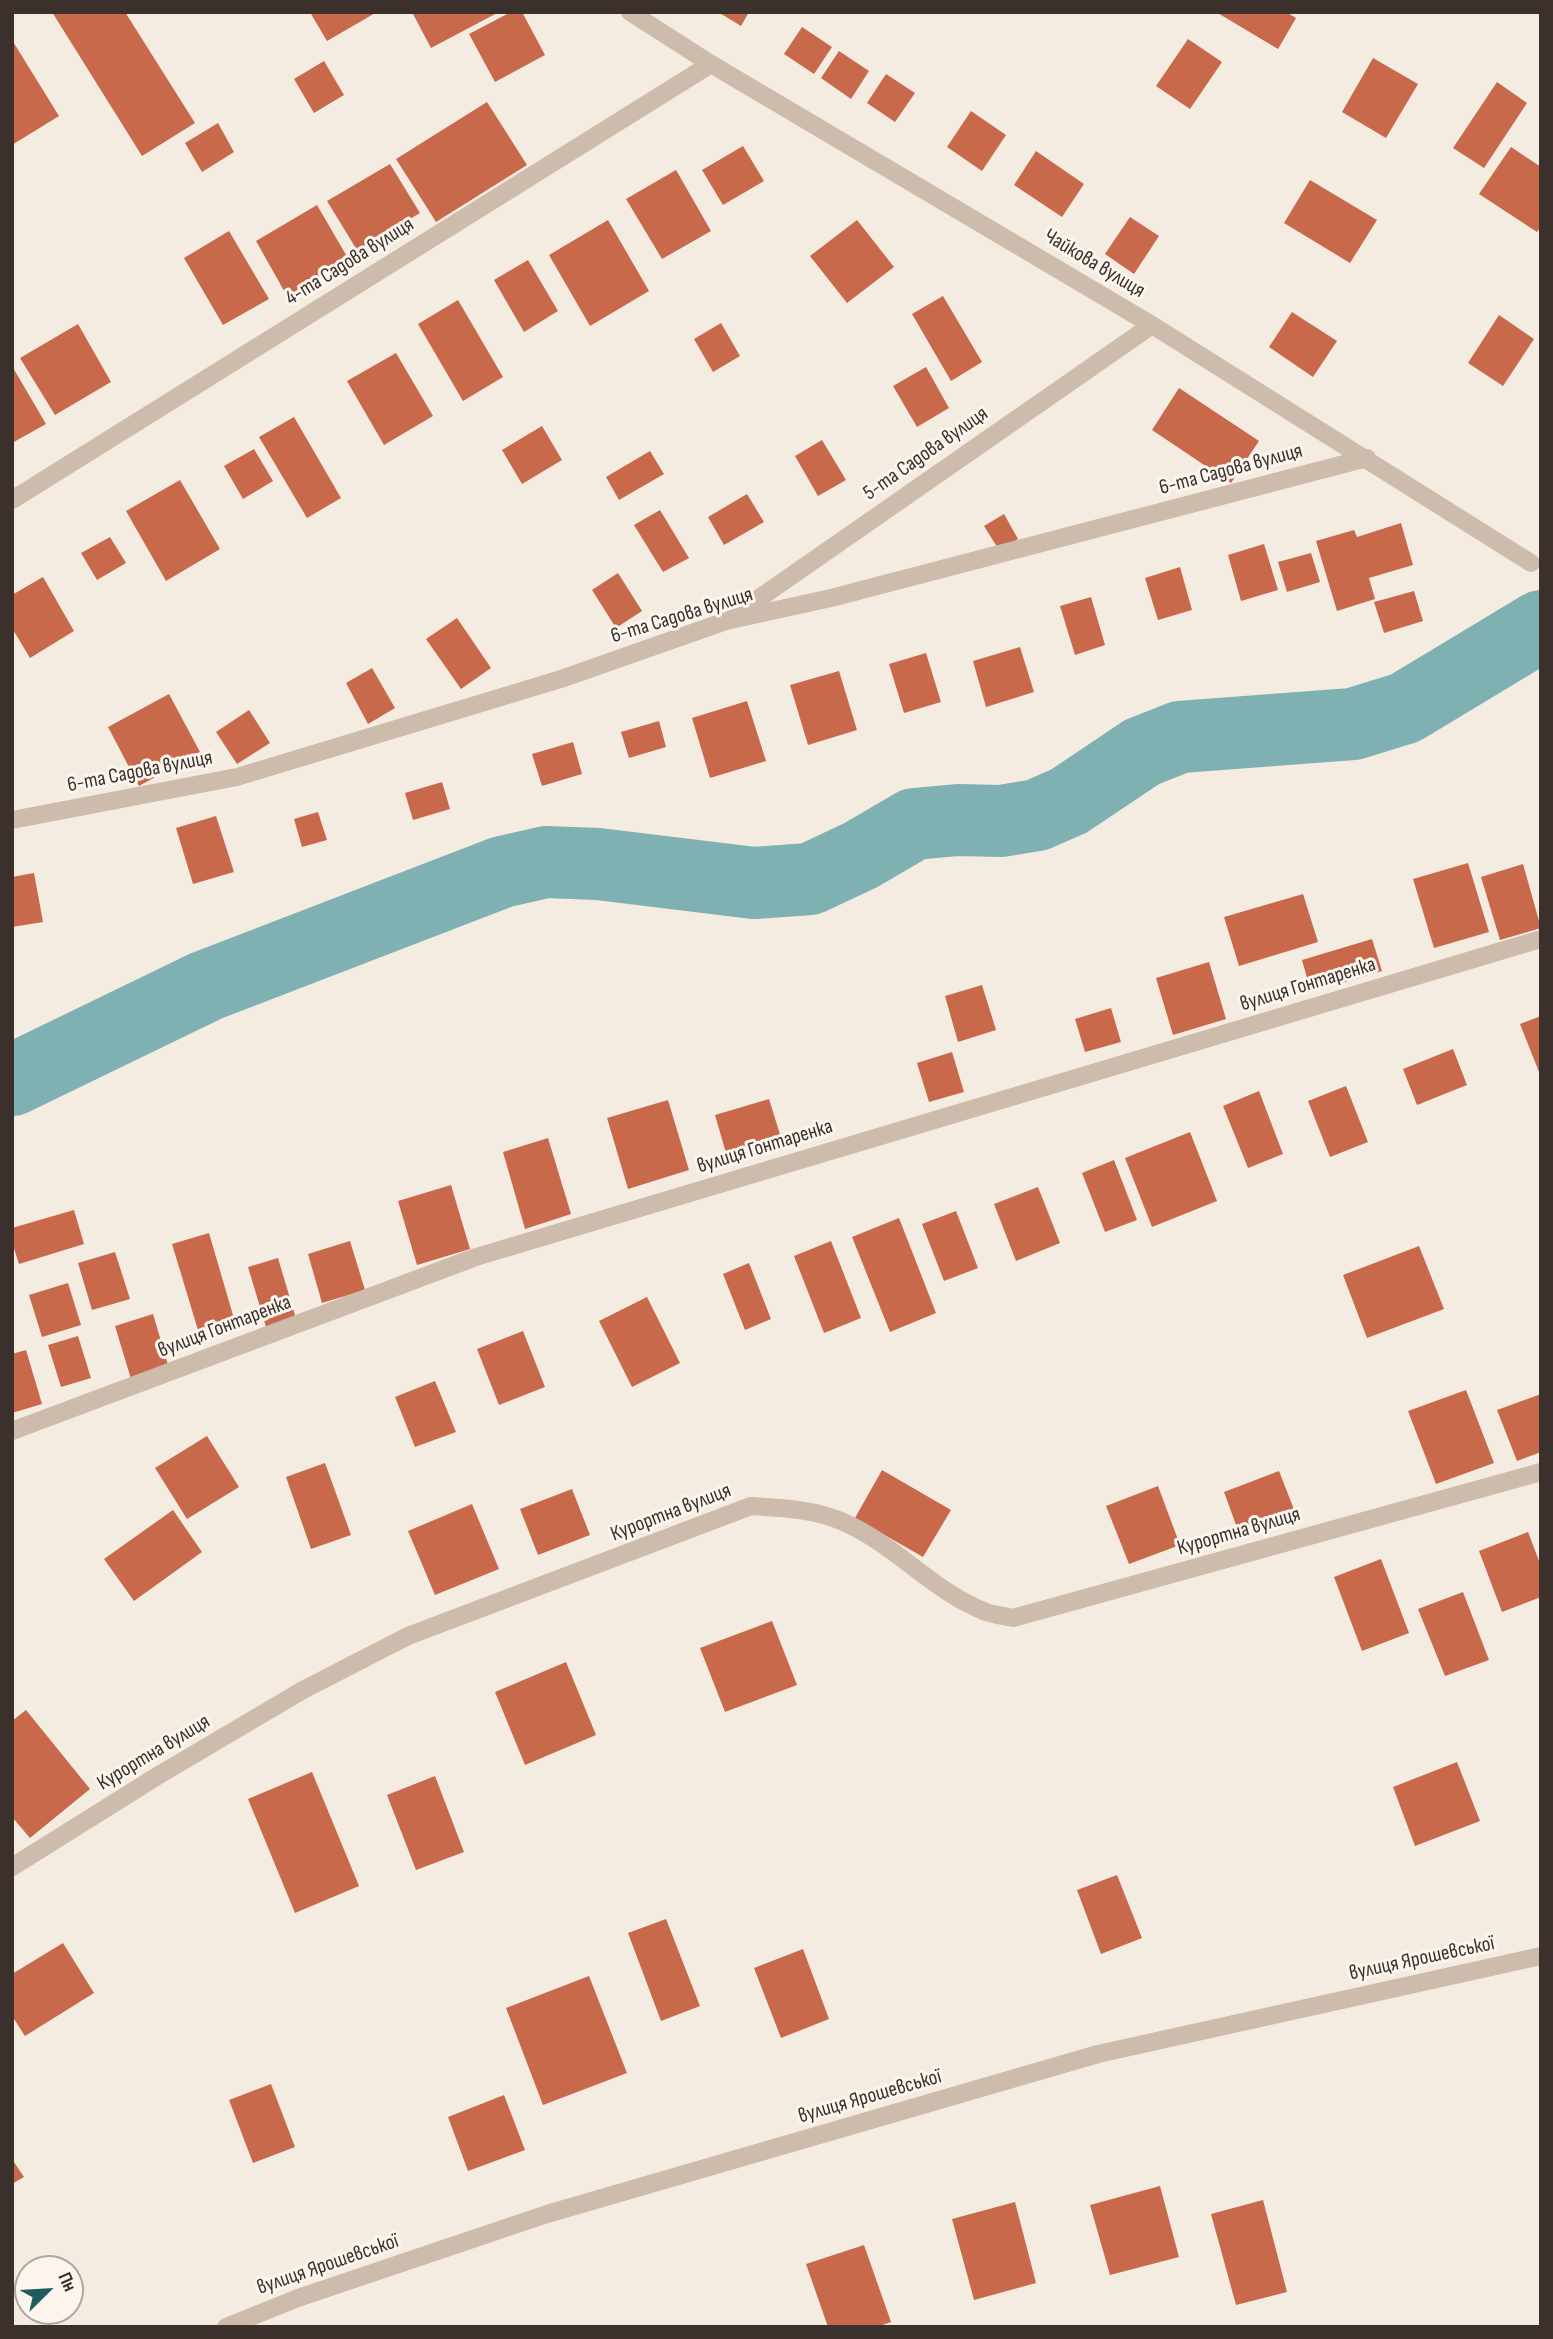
<!DOCTYPE html>
<meta charset="utf-8">
<style>
body{margin:0}
#map{position:relative;width:1553px;height:2339px;overflow:hidden;background:#f4ebe1;font-family:"Sofia Sans Condensed",sans-serif}
canvas{display:block}
.frame{position:absolute;inset:0;border:14px solid #3b302b;pointer-events:none}
.north{position:absolute;left:14px;top:2255px;width:70px;height:70px;box-sizing:border-box;background:#fbf5ee;border:2px solid #aea6a0;border-radius:50%;rotate:66deg;font-size:19px;font-weight:700;line-height:28px;text-align:center;color:#3b302b}
.north::after{content:'';display:block;margin:auto;width:24px;height:32px;background:#1f5a5e;clip-path:polygon(50% 0,100% 100%,50% 72%,0 100%)}
</style>
<div id="map">
<canvas width="1553" height="2339"></canvas>
<div class="frame"></div>
<div class="north">Пн</div>
</div>
<script>
const c = document.querySelector('canvas').getContext('2d');
c.lineJoin = 'round';
function trace(path, color, width, dash) { c.strokeStyle = color; c.lineWidth = width; c.lineCap = dash ? 'butt' : 'round'; c.setLineDash(dash || []); c.stroke(path); }
function fillPath(path, color) { c.fillStyle = color; c.fill(path, 'evenodd'); }
function write(font, color, halo, rows, align = 'center') {
  c.font = font + ' "Sofia Sans Condensed",sans-serif'; c.lineWidth = 6; c.setLineDash([]); c.textBaseline = 'middle'; c.strokeStyle = halo; c.fillStyle = color; for (const [text, x, y, turn = 0] of rows) {
    c.save(); c.translate(x, y); c.rotate((+turn || 0) * Math.PI / 180); c.textAlign = isNaN(turn) ? turn : align; if (halo) c.strokeText(text, 0, 0); c.fillText(text, 0, 0); c.restore();
  }
}
const river = new Path2D(`
 M 12,1080 L 206,986 L 502,872 L 546,862 L 598,864 L 754,883 L 810,879 L 861,855 L 914,824 L 958,820 L 1001,821 L 1037,815 L 1069,801 L 1142,752 L 1180,737 L 1353,724 L 1405,708 L 1541,626`);
const building = new Path2D(`
 M 52,12 L 125,12 L 195,123 L 142,156 Z
 M 315,12 L 377,12 L 327,41 L 311,14 Z
 M 412,12 L 499,12 L 431,48 Z
 M 511,12 L 522,12 L 545,55 L 495,82 L 469,34 Z
 M 718,12 L 749,12 L 741,26 Z
 M 1216,12 L 1286,12 L 1296,18 L 1278,49 Z
 M 802,27 L 832,47 L 814,74 L 784,54 Z
 M 1188,39 L 1222,62 L 1190,109 L 1156,86 Z
 M 12,40 L 59,116 L 12,145 Z
 M 839,51 L 869,71 L 851,99 L 821,78 Z
 M 1373,58 L 1418,84 L 1386,138 L 1342,112 Z
 M 324,61 L 344,95 L 314,113 L 294,79 Z
 M 886,74 L 915,93 L 895,122 L 867,103 Z
 M 1497,82 L 1527,103 L 1484,168 L 1453,148 Z
 M 487,102 L 527,165 L 436,222 L 396,159 Z
 M 971,111 L 1006,135 L 982,171 L 947,147 Z
 M 218,123 L 234,152 L 202,172 L 185,143 Z
 M 743,146 L 764,181 L 723,205 L 702,170 Z
 M 1511,147 L 1541,167 L 1541,226 L 1537,232 L 1479,194 Z
 M 1036,151 L 1084,184 L 1062,217 L 1014,185 Z
 M 390,164 L 420,213 L 357,250 L 327,201 Z
 M 676,170 L 711,231 L 662,259 L 626,199 Z
 M 1310,180 L 1377,220 L 1350,263 L 1284,223 Z
 M 317,205 L 349,260 L 287,296 L 256,241 Z
 M 1130,217 L 1159,236 L 1134,274 L 1105,254 Z
 M 608,220 L 649,291 L 590,326 L 549,255 Z
 M 857,220 L 894,267 L 847,303 L 810,256 Z
 M 229,231 L 269,299 L 223,325 L 184,258 Z
 M 528,260 L 558,311 L 524,332 L 494,280 Z
 M 943,296 L 982,362 L 951,381 L 912,314 Z
 M 458,300 L 503,377 L 463,401 L 418,324 Z
 M 1292,312 L 1337,341 L 1313,377 L 1269,347 Z
 M 1499,315 L 1534,339 L 1503,386 L 1468,363 Z
 M 721,323 L 740,356 L 713,372 L 694,339 Z
 M 78,324 L 111,382 L 55,415 L 20,358 Z
 M 396,353 L 433,416 L 384,445 L 347,381 Z
 M 12,366 L 46,424 L 12,443 Z
 M 926,367 L 949,408 L 917,427 L 893,386 Z
 M 1179,388 L 1259,441 L 1231,483 L 1152,430 Z
 M 294,417 L 341,498 L 307,518 L 259,437 Z
 M 542,426 L 562,460 L 522,484 L 502,450 Z
 M 822,440 L 846,480 L 818,496 L 795,456 Z
 M 254,449 L 273,481 L 243,499 L 224,466 Z
 M 650,451 L 664,474 L 619,500 L 606,477 Z
 M 180,480 L 220,549 L 166,581 L 126,511 Z
 M 747,494 L 764,522 L 724,545 L 708,517 Z
 M 660,510 L 689,558 L 663,572 L 634,525 Z
 M 1004,514 L 1018,539 L 999,550 L 984,526 Z
 M 1401,523 L 1413,565 L 1369,578 L 1375,599 L 1337,611 L 1316,541 L 1354,530 L 1357,537 Z
 M 110,537 L 126,563 L 97,580 L 81,553 Z
 M 1264,544 L 1278,590 L 1241,601 L 1228,555 Z
 M 1311,553 L 1320,582 L 1287,592 L 1278,562 Z
 M 1180,567 L 1192,610 L 1158,620 L 1145,578 Z
 M 618,573 L 642,611 L 616,628 L 592,590 Z
 M 43,577 L 74,631 L 30,658 L 12,628 L 12,595 Z
 M 1414,591 L 1423,621 L 1384,633 L 1374,602 Z
 M 1091,597 L 1105,645 L 1075,655 L 1060,606 Z
 M 457,618 L 491,668 L 461,689 L 426,639 Z
 M 1020,647 L 1034,692 L 986,707 L 973,661 Z
 M 926,653 L 941,702 L 904,713 L 889,664 Z
 M 372,668 L 395,708 L 368,724 L 346,683 Z
 M 839,671 L 857,730 L 808,745 L 790,685 Z
 M 169,694 L 200,752 L 139,786 L 108,727 Z
 M 747,701 L 766,761 L 710,778 L 692,718 Z
 M 249,710 L 270,743 L 237,764 L 216,732 Z
 M 659,721 L 666,747 L 629,758 L 621,732 Z
 M 573,742 L 582,774 L 542,786 L 532,754 Z
 M 442,782 L 450,809 L 413,820 L 405,793 Z
 M 318,812 L 327,840 L 302,847 L 294,819 Z
 M 216,816 L 234,872 L 193,884 L 176,828 Z
 M 1468,863 L 1489,932 L 1434,948 L 1413,879 Z
 M 1523,864 L 1541,928 L 1500,940 L 1481,877 Z
 M 34,873 L 43,922 L 12,927 L 12,877 Z
 M 1303,894 L 1318,942 L 1239,966 L 1224,917 Z
 M 1372,939 L 1382,971 L 1311,992 L 1302,960 Z
 M 1209,962 L 1226,1019 L 1173,1035 L 1156,978 Z
 M 982,985 L 996,1030 L 958,1042 L 945,996 Z
 M 1111,1008 L 1121,1042 L 1085,1052 L 1075,1019 Z
 M 1541,1016 L 1541,1077 L 1520,1024 Z
 M 1453,1049 L 1467,1085 L 1417,1105 L 1403,1069 Z
 M 952,1052 L 964,1092 L 929,1102 L 917,1063 Z
 M 1346,1086 L 1368,1142 L 1330,1157 L 1308,1101 Z
 M 1259,1091 L 1283,1154 L 1248,1168 L 1223,1106 Z
 M 769,1099 L 783,1144 L 728,1160 L 715,1115 Z
 M 668,1100 L 689,1170 L 628,1189 L 607,1118 Z
 M 1190,1132 L 1217,1201 L 1152,1227 L 1125,1158 Z
 M 548,1138 L 571,1214 L 525,1229 L 503,1152 Z
 M 1114,1160 L 1137,1220 L 1105,1232 L 1082,1173 Z
 M 451,1185 L 470,1249 L 417,1265 L 398,1201 Z
 M 1038,1187 L 1060,1243 L 1016,1261 L 994,1204 Z
 M 74,1210 L 84,1244 L 19,1264 L 12,1242 L 12,1228 Z
 M 956,1211 L 978,1268 L 944,1281 L 922,1224 Z
 M 899,1218 L 936,1313 L 890,1332 L 852,1237 Z
 M 209,1233 L 237,1329 L 201,1340 L 172,1244 Z
 M 350,1241 L 365,1290 L 322,1303 L 308,1254 Z
 M 831,1241 L 861,1318 L 824,1333 L 794,1256 Z
 M 1419,1246 L 1444,1309 L 1367,1338 L 1343,1275 Z
 M 115,1252 L 130,1299 L 92,1310 L 78,1263 Z
 M 278,1258 L 297,1322 L 267,1330 L 248,1267 Z
 M 749,1263 L 771,1319 L 745,1330 L 723,1274 Z
 M 68,1283 L 81,1325 L 42,1337 L 29,1295 Z
 M 647,1297 L 680,1363 L 632,1387 L 599,1321 Z
 M 153,1314 L 169,1368 L 131,1379 L 115,1326 Z
 M 523,1331 L 545,1387 L 499,1405 L 477,1349 Z
 M 78,1336 L 91,1378 L 61,1387 L 48,1345 Z
 M 26,1350 L 42,1404 L 12,1413 L 12,1354 Z
 M 435,1381 L 456,1432 L 415,1447 L 395,1397 Z
 M 1466,1390 L 1494,1463 L 1436,1484 L 1408,1411 Z
 M 1541,1394 L 1541,1452 L 1517,1461 L 1497,1410 Z
 M 207,1436 L 239,1487 L 187,1519 L 155,1468 Z
 M 325,1463 L 351,1535 L 311,1549 L 286,1477 Z
 M 882,1470 L 951,1510 L 923,1557 L 855,1518 Z
 M 1279,1471 L 1295,1512 L 1239,1533 L 1224,1492 Z
 M 1158,1486 L 1180,1545 L 1129,1564 L 1106,1506 Z
 M 572,1489 L 590,1535 L 538,1555 L 520,1509 Z
 M 472,1504 L 499,1569 L 435,1595 L 408,1531 Z
 M 173,1510 L 202,1552 L 134,1601 L 104,1559 Z
 M 1528,1532 L 1541,1566 L 1541,1597 L 1502,1612 L 1479,1551 Z
 M 1381,1559 L 1409,1633 L 1362,1651 L 1334,1577 Z
 M 1463,1592 L 1489,1660 L 1445,1676 L 1418,1609 Z
 M 772,1621 L 797,1685 L 725,1712 L 700,1648 Z
 M 566,1662 L 596,1735 L 525,1765 L 495,1692 Z
 M 26,1710 L 90,1789 L 30,1838 L 12,1817 L 12,1721 Z
 M 1457,1762 L 1480,1821 L 1415,1846 L 1393,1787 Z
 M 312,1772 L 359,1886 L 295,1913 L 248,1799 Z
 M 435,1776 L 464,1852 L 416,1870 L 387,1795 Z
 M 1117,1875 L 1142,1938 L 1101,1954 L 1077,1890 Z
 M 666,1919 L 700,2006 L 661,2021 L 628,1933 Z
 M 63,1943 L 94,1993 L 25,2036 L 12,2016 L 12,1974 Z
 M 803,1949 L 829,2019 L 781,2038 L 754,1968 Z
 M 589,1976 L 627,2073 L 543,2105 L 506,2008 Z
 M 271,2084 L 295,2147 L 253,2163 L 229,2100 Z
 M 504,2095 L 525,2150 L 468,2171 L 448,2117 Z
 M 12,2159 L 24,2177 L 12,2184 Z
 M 1160,2186 L 1179,2257 L 1110,2275 L 1090,2205 Z
 M 1263,2200 L 1287,2292 L 1236,2305 L 1211,2214 Z
 M 1015,2202 L 1036,2283 L 974,2300 L 952,2219 Z
 M 864,2245 L 891,2322 L 877,2327 L 828,2327 L 806,2264 Z`);
const street = new Path2D(`
 M 630,12 L 711,64 L 1152,325 L 1531,563
 M 12,500 L 711,64
 M 735,615 L 1152,325
 M 12,820 L 237,777 L 561,679 L 726,621 L 831,598 L 1367,458
 M 12,1431 L 476,1257 L 1541,939
 M 12,1867 L 159,1775 L 303,1690 L 408,1636 L 751,1506 C 781,1508 813,1509 841,1521 C 894,1543 933,1592 986,1612 C 995,1615 1004,1616 1013,1618 L 1541,1472
 M 226,2327 L 298,2298 L 547,2214 L 1098,2054 L 1541,1956`);
const streetNames = [
 ["4-та Садова вулиця",350,262,-32],
 ["Чайкова вулиця",1094,264,31],
 ["5-та Садова вулиця",926,454,-35],
 ["6-та Садова вулиця",1231,470,-15],
 ["6-та Садова вулиця",682,616,-17],
 ["6-та Садова вулиця",140,772,-11],
 ["вулиця Гонтаренка",1308,985,-17],
 ["вулиця Гонтаренка",765,1147,-17],
 ["вулиця Гонтаренка",225,1327,-21],
 ["Курортна вулиця",671,1513,-21],
 ["Курортна вулиця",1239,1532,-16],
 ["Курортна вулиця",154,1753,-31],
 ["вулиця Ярошевської",1422,1959,-12],
 ["вулиця Ярошевської",870,2097,-16],
 ["вулиця Ярошевської",328,2265,-19]
];
trace(river, '#7fb0b2', 72);
fillPath(building, '#c8694b');
trace(street, '#cdbbac', 18);
write('21px', '#3b302b', '#fbf5ee', streetNames);
</script>
